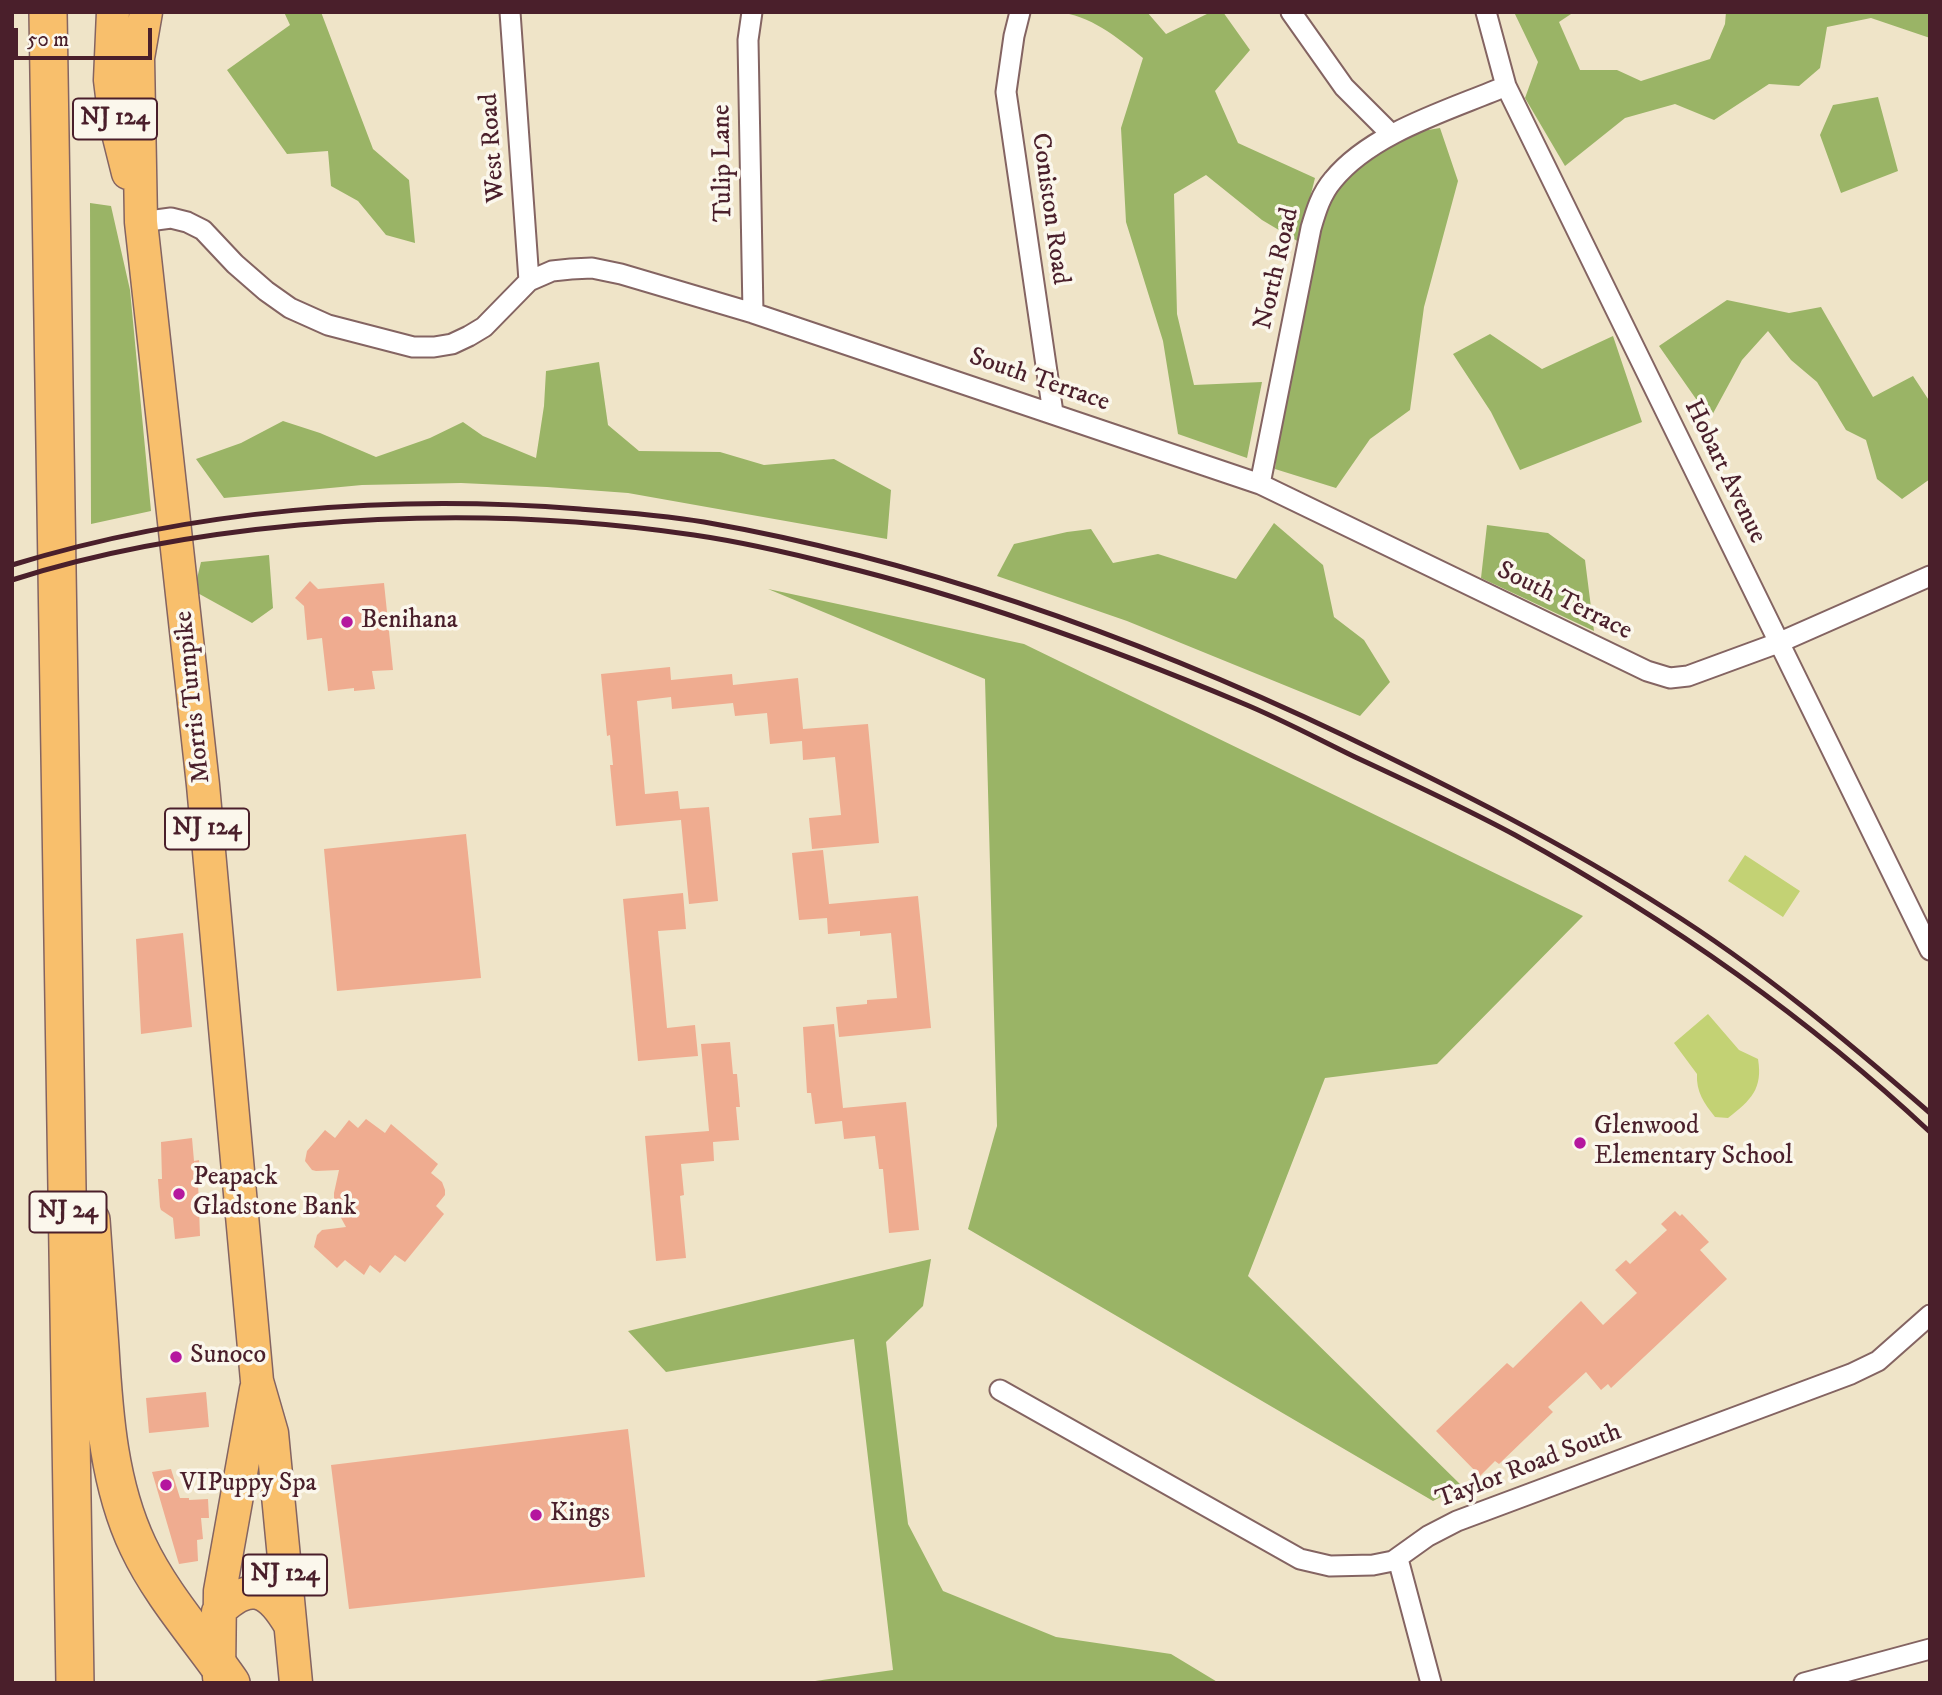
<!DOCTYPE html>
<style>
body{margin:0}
#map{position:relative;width:1942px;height:1695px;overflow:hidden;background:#efe4c8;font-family:"IM FELL DW Pica",serif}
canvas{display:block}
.frame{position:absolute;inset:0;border:14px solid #4a1f2b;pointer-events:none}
.scale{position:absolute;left:14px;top:28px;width:138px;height:32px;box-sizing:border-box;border:4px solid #4a1f2b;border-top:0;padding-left:9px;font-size:21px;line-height:24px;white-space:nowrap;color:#4a1f2b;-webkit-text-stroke:5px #fbf7ec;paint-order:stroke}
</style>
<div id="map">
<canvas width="1942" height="1695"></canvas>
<div class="frame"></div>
<div class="scale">50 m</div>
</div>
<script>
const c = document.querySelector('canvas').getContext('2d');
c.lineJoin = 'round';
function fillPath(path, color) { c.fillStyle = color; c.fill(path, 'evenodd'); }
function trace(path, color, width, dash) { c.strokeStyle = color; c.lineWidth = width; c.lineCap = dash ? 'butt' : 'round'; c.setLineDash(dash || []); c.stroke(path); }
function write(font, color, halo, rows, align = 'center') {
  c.font = font + ' "IM FELL DW Pica",serif'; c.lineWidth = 7; c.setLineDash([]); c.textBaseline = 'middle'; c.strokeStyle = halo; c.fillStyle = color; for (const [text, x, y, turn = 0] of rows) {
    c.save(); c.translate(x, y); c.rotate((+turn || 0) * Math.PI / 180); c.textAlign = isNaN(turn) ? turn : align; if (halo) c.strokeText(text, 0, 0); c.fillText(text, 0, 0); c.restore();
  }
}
const green = new Path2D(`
 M 1745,855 L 1800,891 L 1783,917 L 1728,881 Z
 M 1708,1014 L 1739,1050 L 1758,1059 C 1763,1089 1751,1100 1728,1118 L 1715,1117 C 1704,1103 1696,1092 1697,1074 L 1674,1043 Z`);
const forest = new Path2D(`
 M 284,12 L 321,12 L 373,149 L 409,180 L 415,243 L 386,235 L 358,201 L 331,186 L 328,151 L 287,154 L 227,70 L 290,25 Z
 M 1057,12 L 1147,12 L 1166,34 L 1211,12 L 1223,12 L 1250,50 L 1215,91 L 1238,143 L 1315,178 L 1299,242 L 1262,220 L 1206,175 L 1174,194 L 1177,314 L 1194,385 L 1262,382 L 1247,458 L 1178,434 L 1163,341 L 1126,222 L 1121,128 L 1143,58 C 1117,37 1090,15 1057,12 Z
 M 1514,12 L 1574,12 L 1559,22 L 1580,70 L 1617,70 L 1641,81 L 1710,59 L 1725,24 L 1726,12 L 1930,12 L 1930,38 L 1871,18 L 1827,27 L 1820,68 L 1799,86 L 1769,84 L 1714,120 L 1675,104 L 1625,118 L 1565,166 L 1525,98 L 1538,62 Z
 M 1878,97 L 1898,171 L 1841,193 L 1820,135 L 1833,105 Z
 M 1440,128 L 1458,181 L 1424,307 L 1410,410 L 1370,439 L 1336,488 L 1275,469 L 1281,412 L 1321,212 L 1356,168 L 1410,133 Z
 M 90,203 L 111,206 L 130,290 L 151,511 L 91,524 Z
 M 1727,300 L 1789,313 L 1821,307 L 1873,397 L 1913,376 L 1930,402 L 1930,479 L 1902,499 L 1877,479 L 1866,440 L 1846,430 L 1817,382 L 1791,360 L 1768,331 L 1742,360 L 1710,419 L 1659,346 Z
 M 1490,334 L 1542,369 L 1613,336 L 1642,422 L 1520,470 L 1491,412 L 1453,354 Z
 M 599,362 L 608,425 L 639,451 L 720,452 L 764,465 L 834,459 L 891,490 L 887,539 L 628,493 L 547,487 L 461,483 L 362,485 L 224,498 L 196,459 L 241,443 L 283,421 L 320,433 L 376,457 L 430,438 L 463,422 L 483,436 L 536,458 L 544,406 L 546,371 Z
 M 1274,523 L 1323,565 L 1334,617 L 1364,640 L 1390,682 L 1360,716 L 1127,621 L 997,576 L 1014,544 L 1067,532 L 1091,529 L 1113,563 L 1158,554 L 1236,579 Z
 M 1487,525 L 1548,533 L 1585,560 L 1594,631 L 1481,578 Z
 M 269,555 L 273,608 L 252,623 L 194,591 L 201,562 Z
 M 768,589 L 1024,644 L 1583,916 L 1437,1064 L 1325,1078 L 1248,1276 L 1462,1486 L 1433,1501 L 968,1229 L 997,1126 L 985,679 Z
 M 931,1259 L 923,1306 L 886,1342 L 908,1524 L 943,1591 L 1056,1637 L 1171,1654 L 1219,1683 L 801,1683 L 893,1670 L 854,1339 L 666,1372 L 628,1331 Z`);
const building = new Path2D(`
 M 310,581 L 318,589 L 384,583 L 393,670 L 372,671 L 375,689 L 354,691 L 354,688 L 328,691 L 322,638 L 307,640 L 304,606 L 295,598 Z
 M 670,667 L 671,680 L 732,674 L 733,685 L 798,678 L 803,729 L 868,724 L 879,843 L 812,849 L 809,818 L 841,815 L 835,757 L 803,760 L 802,741 L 770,744 L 767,713 L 735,716 L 733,703 L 672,709 L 671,697 L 637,701 L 645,794 L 678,791 L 680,809 L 709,807 L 718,901 L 689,904 L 681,820 L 616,826 L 610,765 L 613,765 L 610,735 L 607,736 L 601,674 Z
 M 466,834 L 481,978 L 337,991 L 324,849 Z
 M 823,850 L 829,904 L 918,896 L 931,1028 L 839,1037 L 836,1007 L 867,1004 L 867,1000 L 897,998 L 891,933 L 860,936 L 860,931 L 828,934 L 827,918 L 799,920 L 792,853 Z
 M 683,893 L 686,929 L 658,931 L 667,1028 L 695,1025 L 698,1056 L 638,1061 L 623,899 Z
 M 183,933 L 192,1027 L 141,1034 L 136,939 Z
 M 834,1024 L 843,1108 L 906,1102 L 919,1230 L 889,1233 L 883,1169 L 879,1169 L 875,1136 L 844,1139 L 842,1121 L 815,1124 L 811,1093 L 807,1093 L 803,1027 Z
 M 730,1042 L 733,1074 L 737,1074 L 740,1107 L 736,1107 L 739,1140 L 713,1142 L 714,1161 L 681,1164 L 684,1195 L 680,1196 L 686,1258 L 656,1261 L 645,1136 L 709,1131 L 701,1044 Z
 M 366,1119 L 385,1133 L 391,1124 L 438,1164 L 431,1173 L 442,1182 L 445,1190 L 445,1195 L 436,1206 L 444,1214 L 405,1262 L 395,1255 L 380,1273 L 370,1265 L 364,1275 L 345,1260 L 337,1268 L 314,1247 L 317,1235 L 322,1230 L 346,1227 L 334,1205 L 334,1193 L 339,1170 L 316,1171 L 312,1170 L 305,1161 L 307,1151 L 325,1130 L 335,1138 L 349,1120 L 358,1128 Z
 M 192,1138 L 194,1161 L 199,1160 L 201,1180 L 198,1181 L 200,1236 L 175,1239 L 173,1218 L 161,1210 L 160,1207 L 158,1179 L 162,1179 L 161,1142 Z
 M 1675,1211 L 1680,1216 L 1682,1214 L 1709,1242 L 1700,1250 L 1727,1279 L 1611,1388 L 1608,1384 L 1601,1390 L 1586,1372 L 1548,1407 L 1553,1412 L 1499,1464 L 1495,1461 L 1480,1476 L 1436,1431 L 1507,1363 L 1513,1368 L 1581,1301 L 1603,1325 L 1637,1293 L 1615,1270 L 1626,1260 L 1630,1264 L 1667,1230 L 1661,1224 Z
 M 206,1392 L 209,1427 L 149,1433 L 146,1398 Z
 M 628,1429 L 645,1577 L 349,1609 L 331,1465 Z
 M 171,1469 L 180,1498 L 189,1498 L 189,1500 L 208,1499 L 209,1518 L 201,1518 L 203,1539 L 197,1540 L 198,1561 L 179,1564 L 152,1472 Z`);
const minor = new Path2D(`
 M 510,12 L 529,281
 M 752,12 L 748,40 L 753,313
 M 1020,12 L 1014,36 L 1006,92 L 1053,413
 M 1291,12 L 1344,87 L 1391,134
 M 1486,12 L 1506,86 L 1930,950
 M 141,222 L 171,218 L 187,222 L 203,230 L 235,264 L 266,291 L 290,308 L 328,325 L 413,347 L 434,347 L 452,344 L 469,336 L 484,327 L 529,281 L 552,271 L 571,269 L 592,268 L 621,274 L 753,313 L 1260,484 L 1647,671 L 1670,678 L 1688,676 L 1778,643 L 1930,576
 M 1260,484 L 1311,228 C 1316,211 1321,194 1333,180 C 1372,132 1450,110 1506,86
 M 1000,1390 L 1300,1559 L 1330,1566 L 1373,1565 L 1393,1561 L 1428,1536 L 1457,1521 L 1851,1374 L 1878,1361 L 1930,1315
 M 1398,1559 L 1431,1683
 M 1804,1683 L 1930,1649`);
const primary = new Path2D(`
 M 113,12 L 110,80 L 115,121 L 128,173
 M 146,12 L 138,58 L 141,222 L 203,785 L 257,1381 L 272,1433 L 296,1683
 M 218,1612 C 250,1581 268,1588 290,1625
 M 219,1677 L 220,1591 L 256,1389`);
const motorway = new Path2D(`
 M 48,12 L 75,1683
 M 91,1220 C 94,1263 97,1306 100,1348 C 104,1415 109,1485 138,1546 C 161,1595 200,1638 231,1683`);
const rail = new Path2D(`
 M 12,565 C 194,509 391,494 580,509 C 621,512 663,515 704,522 C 927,561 1142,639 1345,736 C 1455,789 1563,843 1666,909 C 1760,968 1846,1040 1930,1113
 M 12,580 C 105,550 202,534 299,525 C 430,513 564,516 694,535 C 742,542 790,553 837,565 C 976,599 1111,648 1242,703 C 1281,719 1318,739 1355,757 C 1409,782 1463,807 1515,835 C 1664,917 1805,1015 1930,1132`);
const markers = [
 [347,622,7,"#b5179e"],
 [1580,1143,7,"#b5179e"],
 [179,1194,7,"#b5179e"],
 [176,1357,7,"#b5179e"],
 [166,1485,7,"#b5179e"],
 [536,1515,7,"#b5179e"]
];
const shields = [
 [115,119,84],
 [207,829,84],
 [68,1212,77],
 [285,1575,84]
];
const shieldNames = [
 ["NJ 124",115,119],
 ["NJ 124",207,829],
 ["NJ 24",68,1212],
 ["NJ 124",285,1575]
];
const streetNames = [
 ["West Road",494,148,-94],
 ["Tulip Lane",724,163,-91],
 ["Coniston Road",1049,209,82],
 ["North Road",1278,269,-77],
 ["South Terrace",1039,381,19],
 ["Hobart Avenue",1724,472,64],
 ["South Terrace",1564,602,26],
 ["Morris Turnpike",194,697,-96],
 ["Taylor Road South",1529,1467,-21]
];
const poiNames = [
 ["Benihana",361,622],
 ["Glenwood",1594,1128],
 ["Elementary School",1594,1158],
 ["Peapack",193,1179],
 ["Gladstone Bank",193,1209],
 ["Sunoco",190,1357],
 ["VIPuppy Spa",180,1485],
 ["Kings",550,1515]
];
fillPath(green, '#c3d274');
fillPath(forest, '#9ab466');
fillPath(building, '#efac90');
trace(minor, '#846462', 23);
trace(primary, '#846462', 35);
trace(motorway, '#846462', 40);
trace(minor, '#fff', 19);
trace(primary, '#f8bf6c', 32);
trace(motorway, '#f8bf6c', 37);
trace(rail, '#4a1f2b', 5);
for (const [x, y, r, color] of markers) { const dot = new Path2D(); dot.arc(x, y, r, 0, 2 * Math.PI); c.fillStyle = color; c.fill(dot); trace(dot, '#fbf7ec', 2.5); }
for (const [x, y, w] of shields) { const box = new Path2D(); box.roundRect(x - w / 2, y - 20.5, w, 41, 5); c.fillStyle = '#fbf7ec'; c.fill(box); trace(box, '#4a1f2b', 2); }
write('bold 24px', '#4a1f2b', null, shieldNames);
write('26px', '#4a1f2b', '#fbf7ec', streetNames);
write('26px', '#4a1f2b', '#fbf7ec', poiNames, 'left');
</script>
